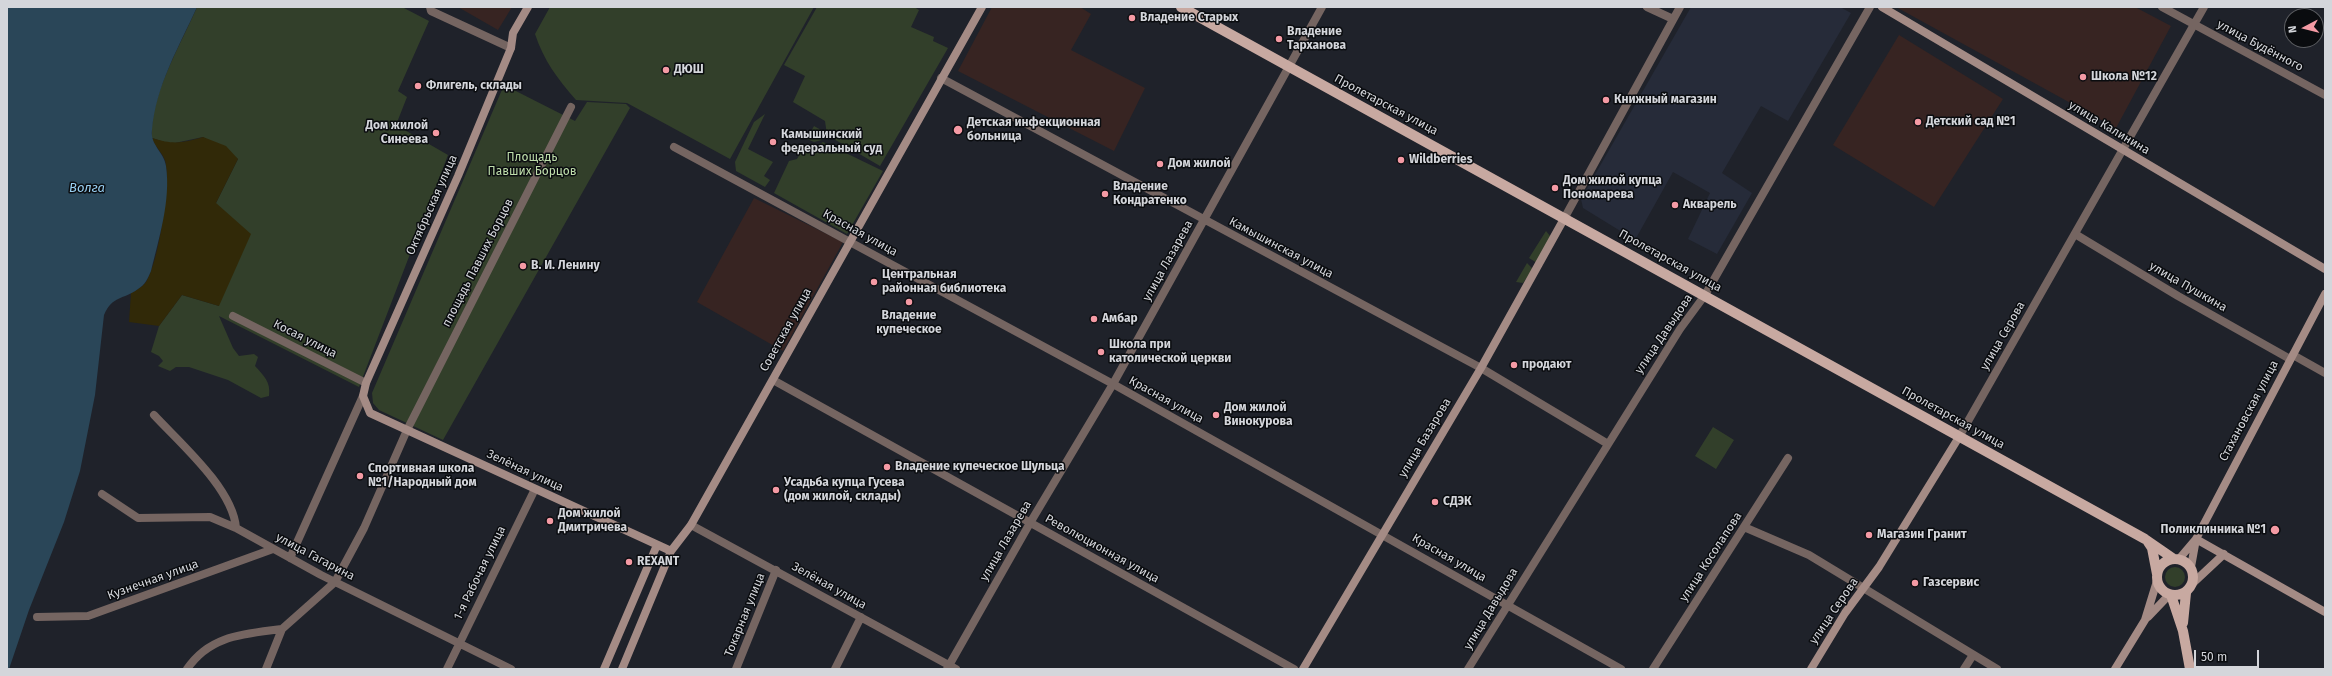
<!DOCTYPE html>
<meta charset="utf-8">
<style>
body{margin:0}
#map{position:relative;width:2332px;height:676px;overflow:hidden;background:#1f222a;font-family:"Fira Sans",sans-serif}
canvas{display:block}
.frame{position:absolute;inset:0;border:8px solid #d4d6db;pointer-events:none}
.north{position:absolute;left:2284px;top:8px;width:40px;height:40px;box-sizing:border-box;background:#0a0c0f;border:1px solid #5b5d61;border-radius:50%;rotate:263deg;font-size:11px;font-weight:700;line-height:16px;text-align:center;color:#d4d6db}
.north::after{content:'';display:block;margin:auto;width:14px;height:18px;background:#f49aa4;clip-path:polygon(50% 0,100% 100%,50% 72%,0 100%)}
.scale{position:absolute;left:2194px;top:650px;width:65px;height:18px;box-sizing:border-box;border:2px solid #d4d6db;border-top:0;padding-left:5px;font-size:12px;line-height:14px;white-space:nowrap;color:#d4d6db;-webkit-text-stroke:3px #0a0c0f;paint-order:stroke}
</style>
<div id="map">
<canvas width="2332" height="676"></canvas>
<div class="frame"></div>
<div class="north">N</div>
<div class="scale">50 m</div>
</div>
<script>
const c = document.querySelector('canvas').getContext('2d');
c.lineJoin = 'round';
function fillPath(path, color) { c.fillStyle = color; c.fill(path, 'evenodd'); }
function trace(path, color, width, dash) { c.strokeStyle = color; c.lineWidth = width; c.lineCap = dash ? 'butt' : 'round'; c.setLineDash(dash || []); c.stroke(path); }
function write(font, color, halo, rows, align = 'center') {
  c.font = font + ' "Fira Sans",sans-serif'; c.lineWidth = 3; c.setLineDash([]); c.textBaseline = 'middle'; c.strokeStyle = halo; c.fillStyle = color; for (const [text, x, y, turn = 0] of rows) {
    c.save(); c.translate(x, y); c.rotate((+turn || 0) * Math.PI / 180); c.textAlign = isNaN(turn) ? turn : align; if (halo) c.strokeText(text, 0, 0); c.fillText(text, 0, 0); c.restore();
  }
}
const built = new Path2D(`
 M 1691,7 L 1840,7 L 1851,13 L 1788,121 L 1761,106 L 1722,173 L 1752,193 L 1717,254 L 1688,239 L 1710,193 L 1673,172 L 1635,240 L 1583,208 L 1581,199 Z`);
const industrial = new Path2D(`
 M 458,7 L 512,7 L 498,30 Z
 M 992,7 L 1080,7 L 1091,14 L 1071,50 L 1145,88 L 1114,151 L 958,71 Z
 M 1896,7 L 2135,7 L 2171,26 L 2116,128 Z
 M 1899,35 L 2003,99 L 1934,207 L 1833,145 Z
 M 754,198 L 843,242 L 783,351 L 697,302 Z`);
const green = new Path2D(`
 M 197,7 L 402,7 L 429,21 L 398,91 L 407,97 L 396,125 L 448,155 L 359,387 L 219,316 L 233,348 L 239,356 L 254,354 L 258,357 L 255,366 C 264,376 271,382 269,396 L 261,398 L 228,380 L 189,367 L 176,367 L 170,371 L 158,366 L 163,361 L 159,356 L 151,352 L 159,326 L 182,295 L 219,306 L 216,203 L 238,159 L 203,137 L 170,144 L 152,138 C 149,96 181,45 197,7 Z
 M 550,7 L 814,7 L 730,159 L 627,103 L 576,100 C 557,78 544,61 535,34 Z
 M 817,7 L 914,7 L 919,10 L 911,27 L 934,37 L 933,41 L 948,48 L 880,166 L 827,135 L 825,121 L 793,102 L 805,76 L 784,65 Z
 M 504,85 L 575,121 L 587,102 L 626,104 L 630,108 L 443,440 L 379,410 L 373,403 L 372,393 Z
 M 765,114 L 748,149 L 773,162 L 764,176 L 770,180 L 765,187 L 736,171 L 735,162 L 754,122 Z
 M 814,126 L 821,130 L 822,140 L 814,142 L 807,139 Z
 M 823,142 L 883,171 L 847,234 L 774,193 L 789,161 L 797,159 L 806,144 L 813,147 Z
 M 1546,231 L 1551,237 L 1537,263 L 1529,258 Z
 M 1527,263 L 1533,269 L 1523,283 L 1516,282 Z
 M 1713,427 L 1734,440 L 1716,469 L 1695,456 Z
 M2165 577a10 10 0 1 1 20 0a10 10 0 1 1-20 0Z`);
const sand = new Path2D(`
 M 203,137 L 226,146 L 238,159 L 216,203 L 251,234 L 219,306 L 182,295 L 159,326 L 129,322 L 131,293 C 137,290 142,287 146,282 C 159,261 169,190 166,165 C 165,154 155,148 152,138 C 174,145 182,143 203,137 Z`);
const water = new Path2D(`
 M 7,7 L 197,7 C 179,47 156,85 152,130 C 150,145 164,152 166,166 C 171,200 159,238 151,271 C 148,278 145,285 138,289 C 123,300 113,295 104,315 L 95,395 L 80,471 L 64,522 L 29,610 L 9,669 L 7,669 Z`);
const street = new Path2D(`
 M 430,7 L 431,11 L 511,48
 M 1647,7 L 1673,19
 M 2162,7 L 2325,95
 M 941,78 L 1481,368 L 1608,444
 M 674,147 L 1113,384 L 1621,669
 M 1565,217 L 1680,7
 M 2075,234 L 2178,296 L 2290,359
 M 233,316 L 366,383
 M 2293,355 L 2325,373
 M 773,380 L 1294,669
 M 154,415 C 181,444 233,489 236,528 L 321,575 L 511,669
 M 1959,437 L 2204,7
 M 102,494 L 138,518 L 210,517 L 236,528
 M 691,525 L 956,669
 M 1744,527 L 1809,555 L 1997,669
 M 290,558 L 363,396
 M 37,617 L 88,616 L 273,549
 M 187,669 C 210,635 244,634 282,629
 M 266,669 L 282,629 L 335,582 L 364,528 L 407,430 L 571,107
 M 447,669 L 535,489
 M 736,669 L 776,570
 M 835,669 L 861,617
 M 947,669 L 1030,523 L 1113,384 L 1322,7
 M 1468,669 L 1680,329 L 1705,295 L 1870,7
 M 1653,669 L 1788,458
 M 1964,669 L 1973,655`);
const secondary = new Path2D(`
 M 528,7 L 513,33 L 511,48 L 458,176 L 366,383 L 363,396 L 370,413 L 671,551
 M 1882,7 L 2325,269
 M 2196,539 L 2325,612
 M 2179,559 L 2196,539 L 2325,294
 M 2191,567 L 2196,539
 M 2193,583 L 2224,554
 M 2148,617 L 2169,595
 M 604,669 L 657,545
 M 622,669 L 671,551 L 691,525 L 982,7
 M 1303,669 L 1481,368 L 1565,217
 M 1811,669 L 1845,613 L 1879,567 L 1959,437
 M 2115,669 L 2145,620 L 2157,581`);
const primary = new Path2D(`
 M 1181,7 L 2145,539 L 2174,559
 M 2148,542 L 2152,548 L 2157,574
 M2157 577a18 18 0 1 1 36 0a18 18 0 1 1-36 0Z
 M 2171,595 L 2183,631 L 2190,669
 M 2183,623 L 2186,593`);
const markers = [
 [1132,18,4,"#f49aa4"],
 [1279,39,4,"#f49aa4"],
 [666,70,4,"#f49aa4"],
 [2083,77,4,"#f49aa4"],
 [418,86,4,"#f49aa4"],
 [1606,100,4,"#f49aa4"],
 [1918,122,4,"#f49aa4"],
 [958,130,5,"#f49aa4"],
 [436,133,4,"#f49aa4"],
 [773,142,4,"#f49aa4"],
 [1401,160,4,"#f49aa4"],
 [1160,164,4,"#f49aa4"],
 [1555,188,4,"#f49aa4"],
 [1105,194,4,"#f49aa4"],
 [1675,205,4,"#f49aa4"],
 [523,266,4,"#f49aa4"],
 [874,282,4,"#f49aa4"],
 [909,302,4,"#f49aa4"],
 [1094,319,4,"#f49aa4"],
 [1101,352,4,"#f49aa4"],
 [1514,365,4,"#f49aa4"],
 [1216,415,4,"#f49aa4"],
 [887,467,4,"#f49aa4"],
 [360,476,4,"#f49aa4"],
 [776,490,4,"#f49aa4"],
 [1435,502,4,"#f49aa4"],
 [550,521,4,"#f49aa4"],
 [2275,530,5,"#f49aa4"],
 [1869,535,4,"#f49aa4"],
 [629,562,4,"#f49aa4"],
 [1915,583,4,"#f49aa4"]
];
const poiNames = [
 ["Владение Старых",1140,18],
 ["Владение",1287,32],
 ["Тарханова",1287,46],
 ["ДЮШ",674,70],
 ["Школа №12",2091,77],
 ["Флигель, склады",426,86],
 ["Книжный магазин",1614,100],
 ["Детский сад №1",1926,122],
 ["Детская инфекционная",967,123],
 ["больница",967,137],
 ["Дом жилой",428,126,"right"],
 ["Синеева",428,140,"right"],
 ["Камышинский",781,135],
 ["федеральный суд",781,149],
 ["Wildberries",1409,160],
 ["Дом жилой",1168,164],
 ["Дом жилой купца",1563,181],
 ["Пономарева",1563,195],
 ["Владение",1113,187],
 ["Кондратенко",1113,201],
 ["Акварель",1683,205],
 ["В. И. Ленину",531,266],
 ["Центральная",882,275],
 ["районная библиотека",882,289],
 ["Владение",909,316,"center"],
 ["купеческое",909,330,"center"],
 ["Амбар",1102,319],
 ["Школа при",1109,345],
 ["католической церкви",1109,359],
 ["продают",1522,365],
 ["Дом жилой",1224,408],
 ["Винокурова",1224,422],
 ["Владение купеческое Шульца",895,467],
 ["Спортивная школа",368,469],
 ["№1/Народный дом",368,483],
 ["Усадьба купца Гусева",784,483],
 ["(дом жилой, склады)",784,497],
 ["СДЭК",1443,502],
 ["Дом жилой",558,514],
 ["Дмитричева",558,528],
 ["Поликлинника №1",2266,530,"right"],
 ["Магазин Гранит",1877,535],
 ["REXANT",637,562],
 ["Газсервис",1923,583]
];
const streetNames = [
 ["улица Будённого",2260,46,28],
 ["Пролетарская улица",1386,105,28],
 ["улица Калинина",2109,128,31],
 ["Октябрьская улица",432,205,-66],
 ["Красная улица",860,233,29],
 ["Камышинская улица",1281,248,28],
 ["улица Лазарева",1168,261,-61],
 ["Пролетарская улица",1670,261,29],
 ["площадь Павших Борцов",478,263,-63],
 ["улица Пушкина",2188,287,30],
 ["Советская улица",786,330,-61],
 ["улица Давыдова",1664,334,-56],
 ["улица Серова",2003,336,-60],
 ["Косая улица",305,339,27],
 ["Красная улица",1166,400,29],
 ["Стахановская улица",2249,411,-62],
 ["Пролетарская улица",1953,418,29],
 ["улица Базарова",1425,438,-59],
 ["Зелёная улица",525,471,25],
 ["улица Лазарева",1006,541,-60],
 ["Революционная улица",1102,549,29],
 ["улица Гагарина",315,557,28],
 ["улица Косолапова",1711,557,-57],
 ["Красная улица",1449,558,30],
 ["1-я Рабочая улица",480,573,-64],
 ["Кузнечная улица",153,580,-20],
 ["Зелёная улица",829,586,29],
 ["улица Давыдова",1491,609,-59],
 ["улица Серова",1834,611,-56],
 ["Токарная улица",745,615,-68]
];
const parkNames = [
 ["Площадь",532,158],
 ["Павших Борцов",532,172]
];
const waterNames = [
 ["Волга",87,188]
];
fillPath(built, '#262b39');
fillPath(industrial, '#372422');
fillPath(green, '#323f2a');
fillPath(sand, '#312908');
fillPath(water, '#2a4658');
trace(street, '#756561', 8);
trace(secondary, '#a48b85', 8);
trace(primary, '#c8a9a1', 10);
for (const [x, y, r, color] of markers) { const dot = new Path2D(); dot.arc(x, y, r, 0, 2 * Math.PI); c.fillStyle = color; c.fill(dot); trace(dot, '#0a0c0f', 1.5); }
write('bold 12px', '#d4d6db', '#0a0c0f', poiNames, 'left');
write('12px', '#d4d6db', '#0a0c0f', streetNames);
write('12px', '#bfdeab', '#0a0c0f', parkNames);
write('italic 13px', '#98cff2', '#0a0c0f', waterNames);
</script>
